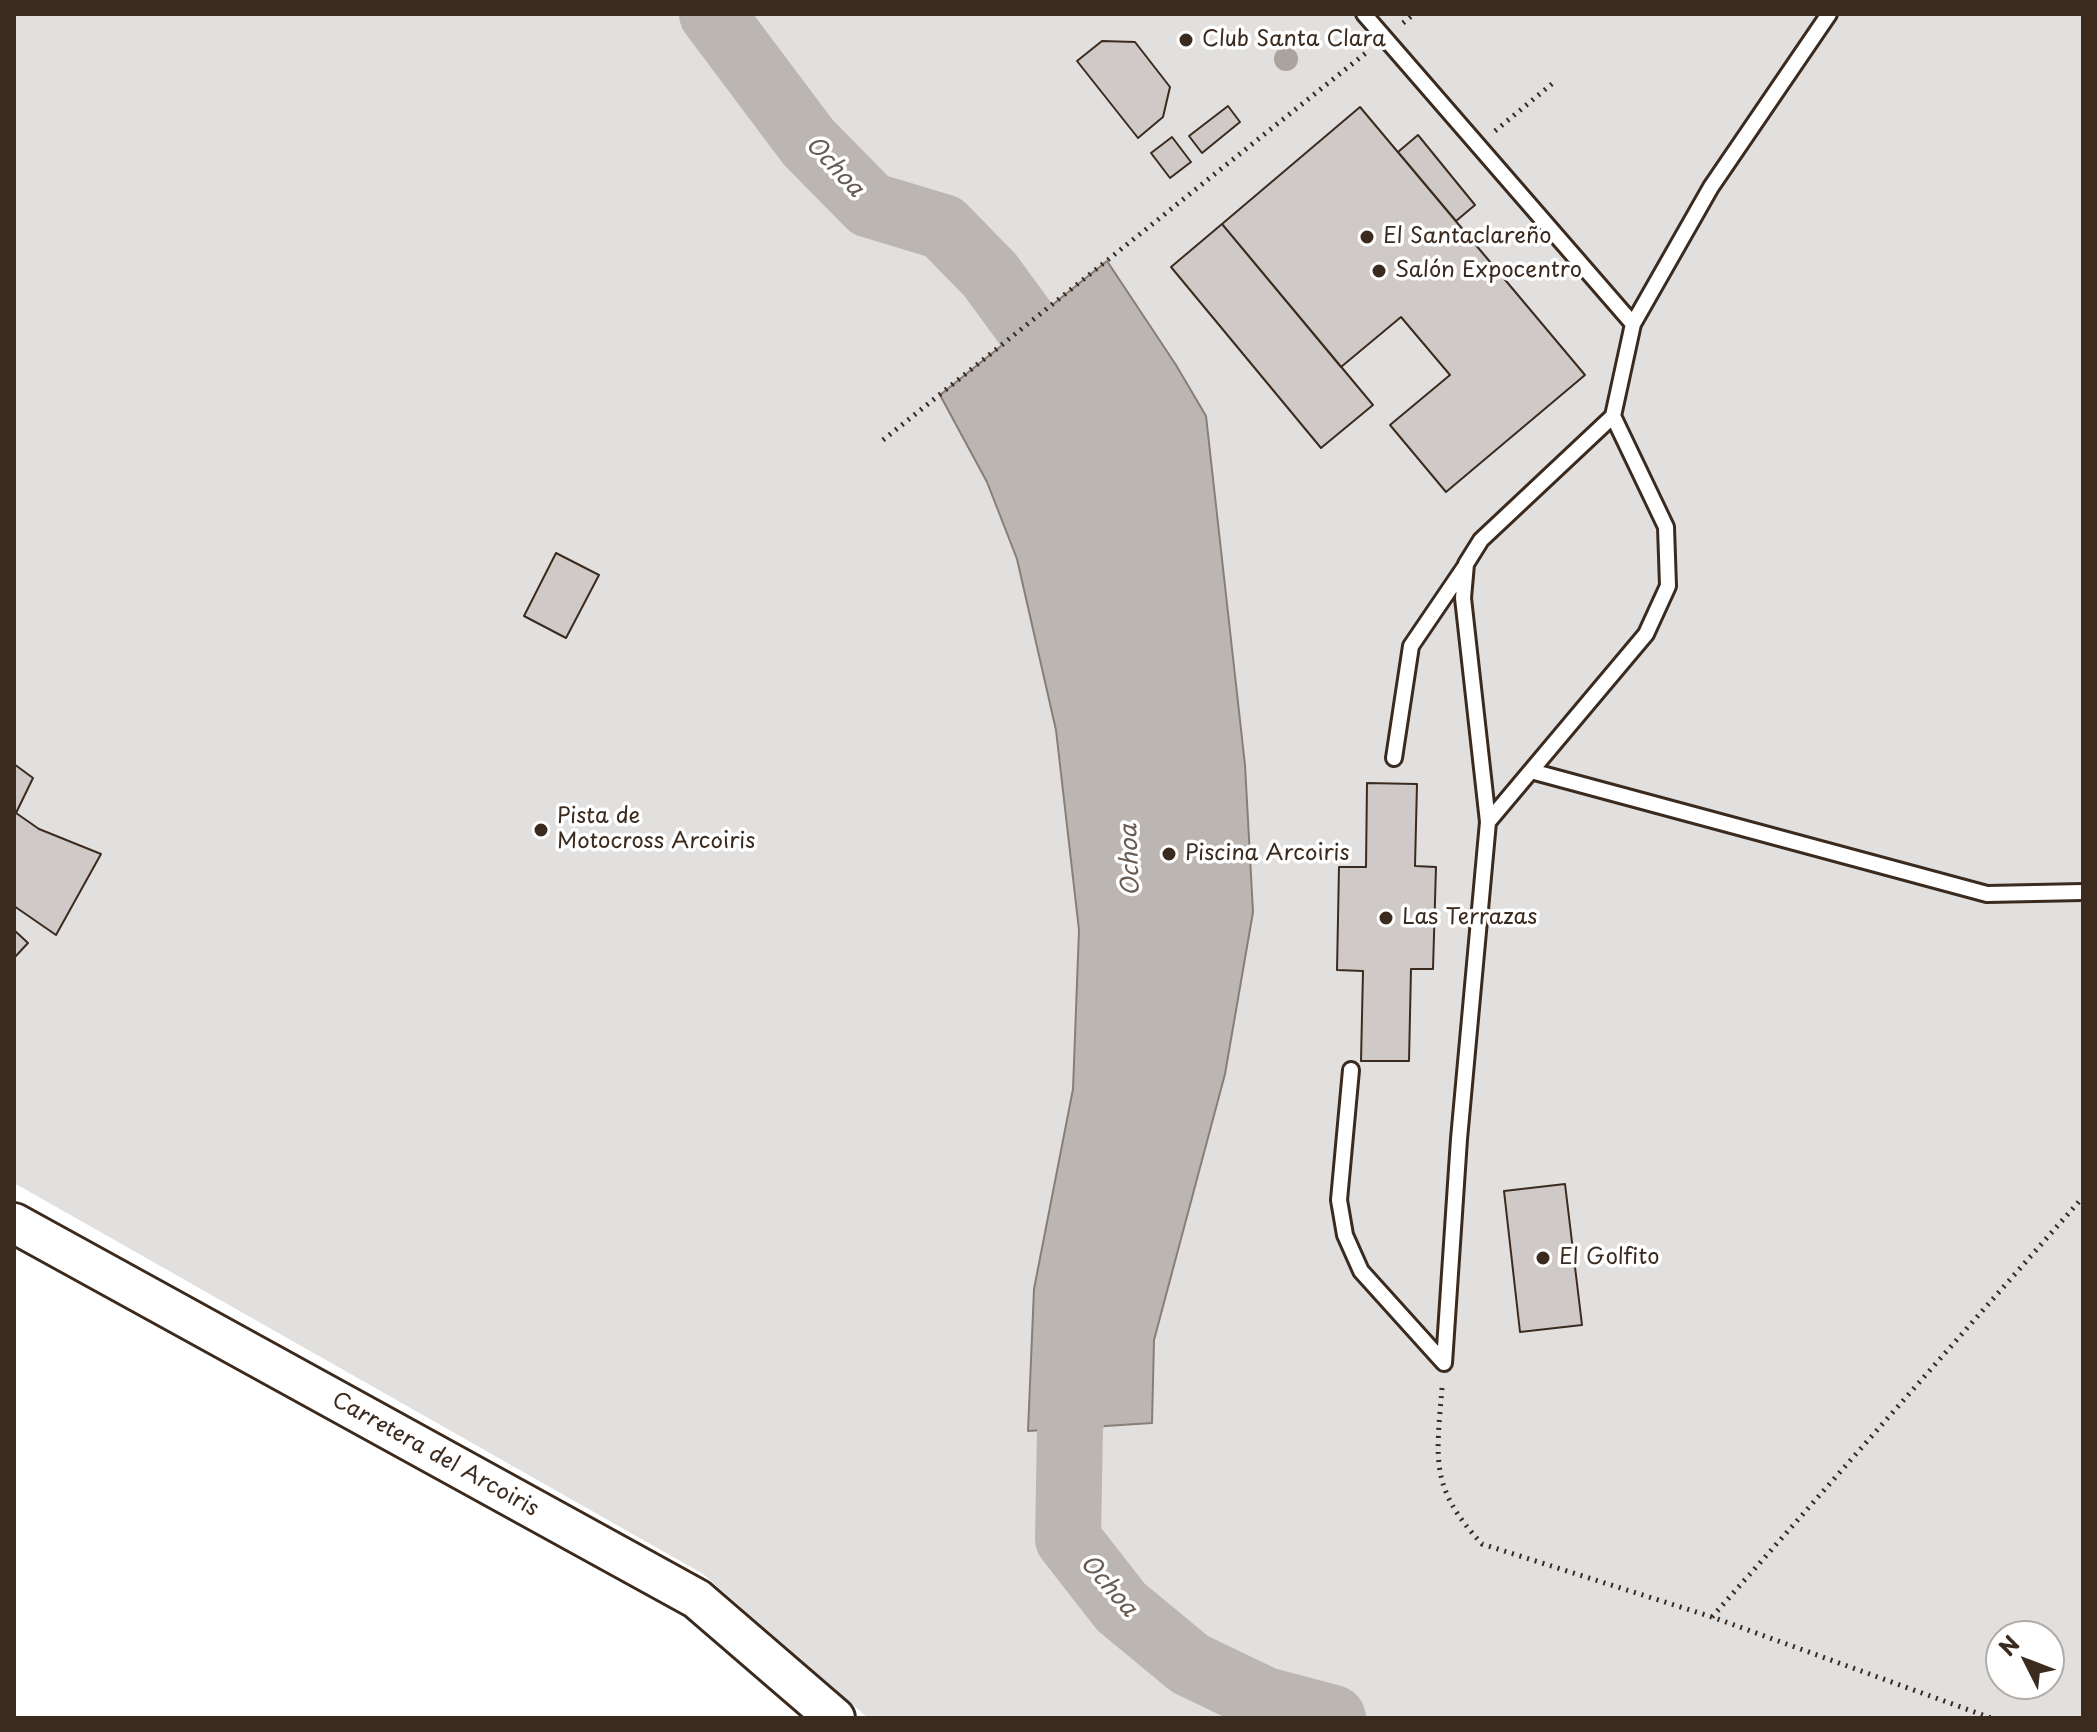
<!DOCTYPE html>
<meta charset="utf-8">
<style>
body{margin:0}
#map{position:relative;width:2097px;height:1732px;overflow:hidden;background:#fff;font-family:"Playpen Sans",sans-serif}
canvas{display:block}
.frame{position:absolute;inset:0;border:16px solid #3b2a1e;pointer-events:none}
.north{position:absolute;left:1985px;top:1620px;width:80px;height:80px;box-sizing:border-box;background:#fff;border:2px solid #b1aaa5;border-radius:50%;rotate:312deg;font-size:22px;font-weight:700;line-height:32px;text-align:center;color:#3b2a1e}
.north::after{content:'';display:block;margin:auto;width:28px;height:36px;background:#3b2a1e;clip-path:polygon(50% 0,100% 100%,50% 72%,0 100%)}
</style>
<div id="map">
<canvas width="2097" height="1732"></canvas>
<div class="frame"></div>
<div class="north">N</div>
</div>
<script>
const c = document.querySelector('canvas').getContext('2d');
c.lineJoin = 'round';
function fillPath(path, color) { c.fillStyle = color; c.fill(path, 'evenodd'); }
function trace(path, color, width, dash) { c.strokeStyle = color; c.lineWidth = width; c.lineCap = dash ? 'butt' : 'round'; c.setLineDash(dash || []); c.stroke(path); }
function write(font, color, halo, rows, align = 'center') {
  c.font = font + ' "Playpen Sans",sans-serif'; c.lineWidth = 7; c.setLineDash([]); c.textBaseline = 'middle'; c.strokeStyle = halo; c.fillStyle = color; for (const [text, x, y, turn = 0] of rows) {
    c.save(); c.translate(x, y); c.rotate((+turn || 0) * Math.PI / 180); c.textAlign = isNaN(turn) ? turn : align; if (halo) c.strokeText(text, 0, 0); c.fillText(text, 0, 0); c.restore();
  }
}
const green = new Path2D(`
 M 14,14 L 2083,14 L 2083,1718 L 868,1718 L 703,1574 L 14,1183 ZM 2001,1636 L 2049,1636 L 2049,1684 L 2001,1684 Z`);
const water = new Path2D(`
 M 1107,261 L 1176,365 L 1206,416 L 1245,765 L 1253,912 L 1225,1074 L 1154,1340 L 1152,1423 L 1028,1431 L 1034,1289 L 1073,1089 L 1079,930 L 1056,730 L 1017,559 L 987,482 L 940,395 Z`);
const stream = new Path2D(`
 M 1265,1700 L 1270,1718`);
const river = new Path2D(`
 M 712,14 L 808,142 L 870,205 L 943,227 L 990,275 L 1080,398
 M 1085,1337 L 1070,1428 L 1068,1539 L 1121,1607 L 1190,1664 L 1265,1700 L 1333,1718`);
const building = new Path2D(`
 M 1102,41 L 1135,42 L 1170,87 L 1163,117 L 1138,138 L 1077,61 Z
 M 1228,106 L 1240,122 L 1202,153 L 1189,136 Z
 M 1360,107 L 1585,375 L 1446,492 L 1390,425 L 1450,375 L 1401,317 L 1341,367 L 1222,224 Z
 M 1418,135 L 1475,205 L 1456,221 L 1398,152 Z
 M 1172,137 L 1191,162 L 1170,178 L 1151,153 Z
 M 1222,224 L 1373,405 L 1321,448 L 1171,267 Z
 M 556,553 L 599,575 L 566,638 L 524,616 Z
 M 14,764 L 33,778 L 16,813 L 39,829 L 101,854 L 56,935 L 14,906 Z
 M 1367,783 L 1417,784 L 1415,866 L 1436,867 L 1433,969 L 1411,969 L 1409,1061 L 1361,1061 L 1363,971 L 1337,970 L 1339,867 L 1366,867 Z
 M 14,930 L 28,943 L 14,958 Z
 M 1565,1184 L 1582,1325 L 1520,1332 L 1504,1191 Z`);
const path = new Path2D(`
 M 1403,23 L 1414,14
 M 1495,131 L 1553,83
 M 883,440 L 1367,52
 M 1442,1388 C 1436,1461 1430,1488 1482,1544 L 1712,1617 L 1991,1718
 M 1712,1617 L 2083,1197`);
const service = new Path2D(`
 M 1364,14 L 1633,324
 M 1613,416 L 1666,527 L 1668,586 L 1646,634 L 1488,822 L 1463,598 L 1466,564 L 1481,540 L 1613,416 L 1633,324 L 1711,187 L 1829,14
 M 1394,758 L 1411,646 L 1464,568
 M 1531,771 L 1987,894 L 2083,892
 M 1351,1070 L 1339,1200 L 1345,1235 L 1361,1271 L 1444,1363 L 1459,1139 L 1488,822`);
const tertiary = new Path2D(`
 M 14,1223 L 697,1599 L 835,1718`);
const trees = [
 [1286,59]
];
const markers = [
 [1186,40,8,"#3b2a1e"],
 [1367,237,8,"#3b2a1e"],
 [1379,271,8,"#3b2a1e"],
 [541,830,8,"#3b2a1e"],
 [1169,854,8,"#3b2a1e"],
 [1386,918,8,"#3b2a1e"],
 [1543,1258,8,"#3b2a1e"]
];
const poiNames = [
 ["Club Santa Clara",1202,40],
 ["El Santaclareño",1383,237],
 ["Salón Expocentro",1395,271],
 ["Pista de",557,817],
 ["Motocross Arcoiris",557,842],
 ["Piscina Arcoiris",1185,854],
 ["Las Terrazas",1402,918],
 ["El Golfito",1559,1258]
];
const streetNames = [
 ["Carretera del Arcoiris",435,1455,29]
];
const waterNames = [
 ["Ochoa",834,167,47],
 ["Ochoa",1131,860,-92],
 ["Ochoa",1108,1586,49]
];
fillPath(green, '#e2e0de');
fillPath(water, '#bcb6b3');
trace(water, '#887e77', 2);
trace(stream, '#887e77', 11);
trace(river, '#bcb6b3', 66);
fillPath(building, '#cfcac7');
trace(building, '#3b2a1e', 2);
trace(service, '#3b2a1e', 20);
trace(tertiary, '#3b2a1e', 44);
trace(path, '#3b2a1e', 5, [2, 6]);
trace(service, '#fff', 14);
trace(tertiary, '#fff', 38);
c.fillStyle = '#aaa39e';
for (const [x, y] of trees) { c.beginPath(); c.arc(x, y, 12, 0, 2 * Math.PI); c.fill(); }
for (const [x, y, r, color] of markers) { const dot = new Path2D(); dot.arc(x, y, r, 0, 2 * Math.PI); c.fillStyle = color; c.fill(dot); trace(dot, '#fff', 3); }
write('22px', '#3b2a1e', '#fff', poiNames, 'left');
write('22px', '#3b2a1e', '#fff', streetNames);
write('italic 24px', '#685b52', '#fff', waterNames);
</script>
